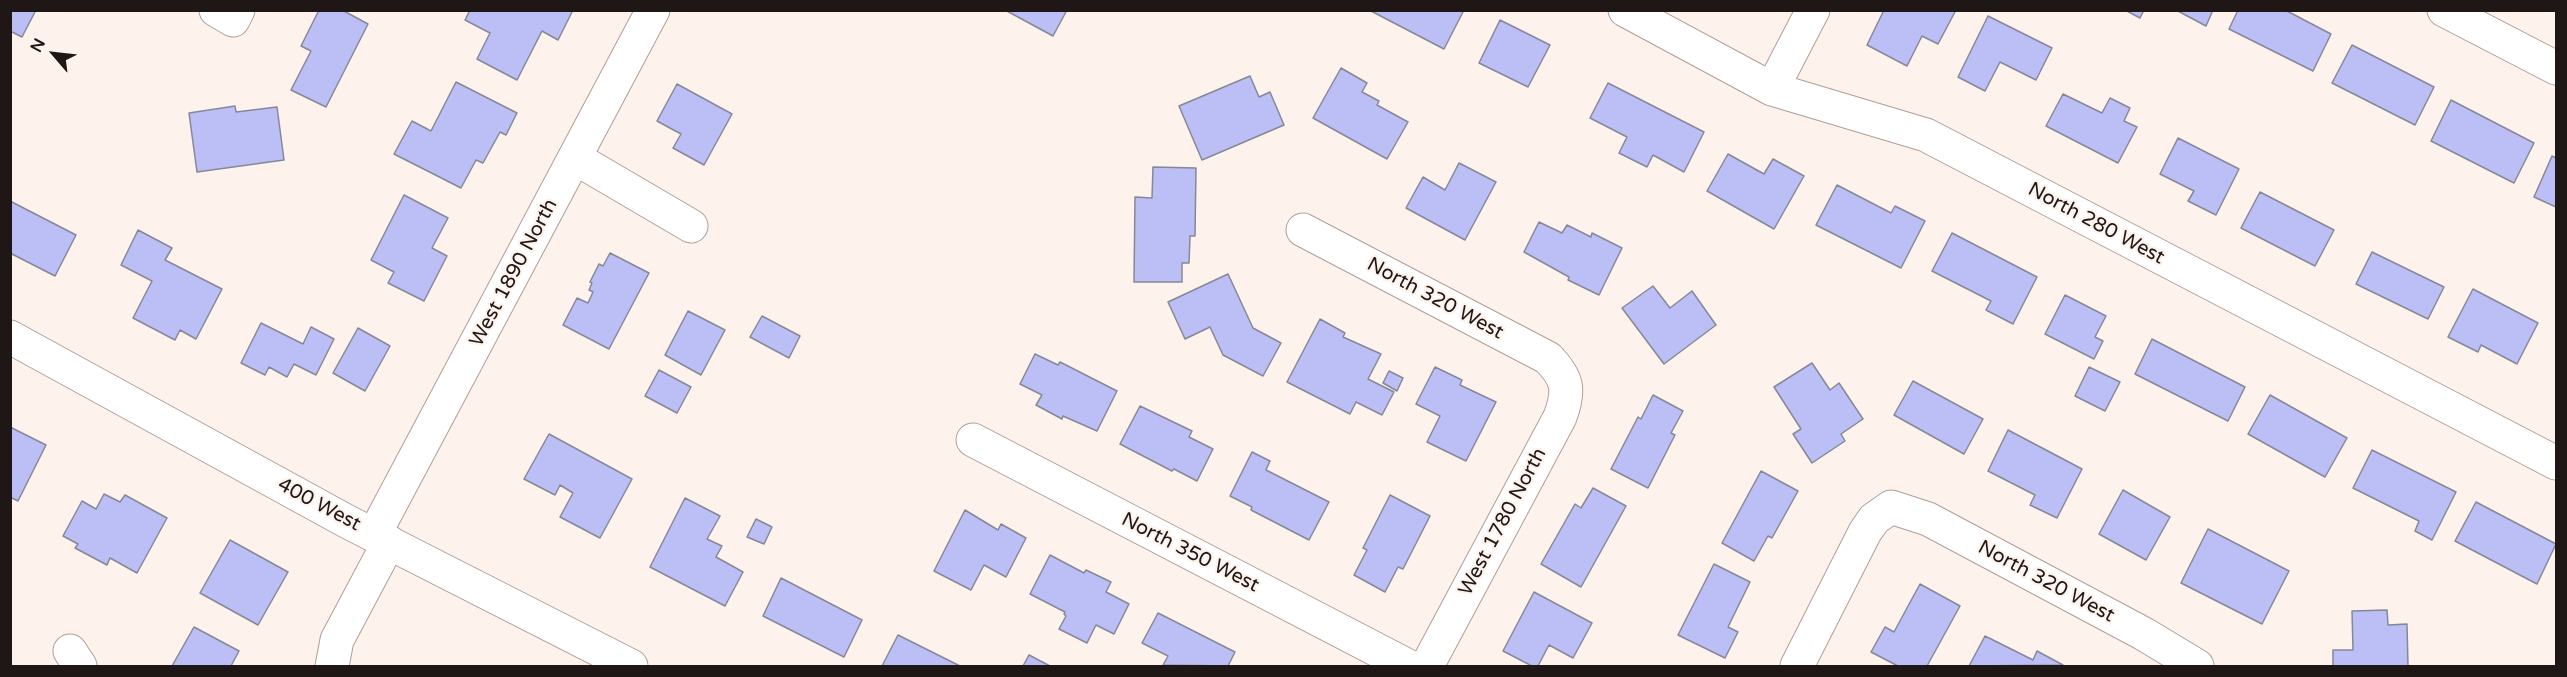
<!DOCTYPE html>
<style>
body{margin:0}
#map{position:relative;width:2567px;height:677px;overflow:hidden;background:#fef2ed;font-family:"Varela Round",sans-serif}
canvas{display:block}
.frame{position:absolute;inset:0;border:12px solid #1e1715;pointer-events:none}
.north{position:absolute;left:24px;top:24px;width:60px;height:60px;-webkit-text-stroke:4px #fef2ed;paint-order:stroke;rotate:298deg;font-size:16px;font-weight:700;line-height:24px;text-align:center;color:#1e1715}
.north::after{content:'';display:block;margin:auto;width:21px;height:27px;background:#1e1715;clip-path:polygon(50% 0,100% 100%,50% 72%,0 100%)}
</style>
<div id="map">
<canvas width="2567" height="677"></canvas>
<div class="frame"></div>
<div class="north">N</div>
</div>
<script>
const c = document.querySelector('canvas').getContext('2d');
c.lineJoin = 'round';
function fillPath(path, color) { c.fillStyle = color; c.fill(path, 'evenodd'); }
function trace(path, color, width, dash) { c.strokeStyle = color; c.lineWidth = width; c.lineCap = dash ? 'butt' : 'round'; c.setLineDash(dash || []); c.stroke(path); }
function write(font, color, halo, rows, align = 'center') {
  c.font = font + ' "Varela Round",sans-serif'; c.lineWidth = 4.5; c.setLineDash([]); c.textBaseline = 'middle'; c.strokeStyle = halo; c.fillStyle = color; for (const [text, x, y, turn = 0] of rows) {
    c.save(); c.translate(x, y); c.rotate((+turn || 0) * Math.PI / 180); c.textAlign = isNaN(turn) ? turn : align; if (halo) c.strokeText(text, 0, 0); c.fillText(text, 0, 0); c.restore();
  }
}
const building = new Path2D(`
 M 10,10 L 36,10 L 22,37 L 10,31 Z
 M 319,10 L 342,10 L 368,24 L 326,107 L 291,90 L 311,51 L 301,46 Z
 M 470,10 L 573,10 L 558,40 L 542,31 L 517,80 L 477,59 L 490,33 L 465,20 Z
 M 1005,10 L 1067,10 L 1053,36 Z
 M 1369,10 L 1464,10 L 1444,49 Z
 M 1884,10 L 1956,10 L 1938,44 L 1922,36 L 1907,66 L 1867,45 Z
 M 2125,10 L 2144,10 L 2140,18 Z
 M 2176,10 L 2213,10 L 2206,26 Z
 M 2238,10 L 2285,10 L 2331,34 L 2313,71 L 2229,29 Z
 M 1988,16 L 2052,48 L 2036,80 L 2000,62 L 1985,91 L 1958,77 Z
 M 1500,20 L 1550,45 L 1528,87 L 1479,63 Z
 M 2352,45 L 2434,87 L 2415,125 L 2332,83 Z
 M 1341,68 L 1367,83 L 1362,92 L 1379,101 L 1377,105 L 1408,122 L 1387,159 L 1313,118 Z
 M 1250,76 L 1259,97 L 1270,92 L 1284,125 L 1202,160 L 1179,106 Z
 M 456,82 L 517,113 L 506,135 L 500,132 L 483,163 L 476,160 L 461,188 L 394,154 L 412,121 L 431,131 Z
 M 1608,83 L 1704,132 L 1684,172 L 1653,155 L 1647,167 L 1619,153 L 1627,137 L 1590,118 Z
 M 677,84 L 732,114 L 704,165 L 673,148 L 681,134 L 657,121 Z
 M 2063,94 L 2102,113 L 2110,98 L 2130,108 L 2124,121 L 2137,127 L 2118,163 L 2046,126 Z
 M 2451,100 L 2534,143 L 2514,183 L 2431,141 Z
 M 235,106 L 236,112 L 277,107 L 284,160 L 197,172 L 189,113 Z
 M 2178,138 L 2239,169 L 2216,215 L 2188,201 L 2194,191 L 2160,174 Z
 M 1728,154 L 1764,174 L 1773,159 L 1804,176 L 1774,229 L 1707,191 Z
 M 2552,156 L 2556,158 L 2556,207 L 2534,197 Z
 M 1459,163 L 1496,182 L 1465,240 L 1406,208 L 1423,177 L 1445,190 Z
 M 1153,167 L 1196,168 L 1195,236 L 1190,236 L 1189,263 L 1182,263 L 1182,282 L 1134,282 L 1135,197 L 1152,198 Z
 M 1837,185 L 1891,213 L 1895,206 L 1925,221 L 1901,268 L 1816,225 Z
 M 2260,192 L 2334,230 L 2315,266 L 2241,228 Z
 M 404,195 L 448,218 L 432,248 L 447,256 L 424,301 L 388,283 L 394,272 L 371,260 Z
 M 10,201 L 76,235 L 55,276 L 10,253 Z
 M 1539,222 L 1562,233 L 1567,225 L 1591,237 L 1592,233 L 1622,248 L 1599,295 L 1568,280 L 1569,277 L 1524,252 Z
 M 138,230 L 172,248 L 165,260 L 222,289 L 196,339 L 180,330 L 175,340 L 133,318 L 152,281 L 121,265 Z
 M 1952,233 L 2037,277 L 2013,324 L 1986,310 L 1991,301 L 1932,271 Z
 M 2372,252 L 2444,287 L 2428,319 L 2356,284 Z
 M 610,253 L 649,273 L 609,349 L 563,325 L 577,298 L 588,303 L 593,292 L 589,290 L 592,283 L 590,282 L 599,264 L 603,266 Z
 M 1228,274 L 1253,328 L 1281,343 L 1263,376 L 1223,355 L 1210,327 L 1185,339 L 1168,302 Z
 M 1653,286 L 1670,308 L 1692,291 L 1716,325 L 1664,364 L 1622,308 Z
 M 2473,289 L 2538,323 L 2517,364 L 2481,345 L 2478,352 L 2448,337 Z
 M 2065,295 L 2106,316 L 2095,337 L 2103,341 L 2094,359 L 2045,334 Z
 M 688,311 L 725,330 L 701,375 L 665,355 Z
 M 762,316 L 800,336 L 789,358 L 750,337 Z
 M 1320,319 L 1345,333 L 1343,337 L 1381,354 L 1368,379 L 1394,392 L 1382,415 L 1356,402 L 1350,414 L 1287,382 Z
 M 261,323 L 303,344 L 311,327 L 334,339 L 316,375 L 294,364 L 287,377 L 269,367 L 265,375 L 241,363 Z
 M 358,328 L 390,346 L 365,391 L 333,373 Z
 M 2152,339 L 2245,387 L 2228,421 L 2135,374 Z
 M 1035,354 L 1058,365 L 1060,362 L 1117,391 L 1097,431 L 1063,416 L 1062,419 L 1036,405 L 1042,395 L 1020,384 Z
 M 1812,363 L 1830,390 L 1839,383 L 1863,419 L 1841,434 L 1845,441 L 1812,463 L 1793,434 L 1801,429 L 1774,387 Z
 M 1435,367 L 1462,380 L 1460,385 L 1496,402 L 1466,461 L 1427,442 L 1440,416 L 1416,404 Z
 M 2089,367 L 2120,382 L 2105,411 L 2075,396 Z
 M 659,370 L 691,387 L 677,413 L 645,396 Z
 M 1389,371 L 1403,378 L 1397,391 L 1383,383 Z
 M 1913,381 L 1983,419 L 1964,454 L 1894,415 Z
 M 1653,395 L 1683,411 L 1671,433 L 1675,435 L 1648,488 L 1611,469 L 1638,417 L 1641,419 Z
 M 2270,395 L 2347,438 L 2325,477 L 2248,434 Z
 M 1140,406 L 1192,431 L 1189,437 L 1213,449 L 1197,481 L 1174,469 L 1172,471 L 1120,444 Z
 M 10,427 L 46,445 L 18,501 L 10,497 Z
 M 2008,430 L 2082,469 L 2057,518 L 2030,505 L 2035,495 L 1988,471 Z
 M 549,434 L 632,479 L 600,538 L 560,517 L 573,493 L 560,485 L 555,495 L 524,479 Z
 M 2372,450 L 2456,492 L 2432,540 L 2415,531 L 2419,521 L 2353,488 Z
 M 1252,452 L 1270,461 L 1266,470 L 1329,502 L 1309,540 L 1251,510 L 1252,507 L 1230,496 Z
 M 1761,471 L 1798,491 L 1772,538 L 1768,536 L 1754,561 L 1722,543 Z
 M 1593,488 L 1626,506 L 1581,587 L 1541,564 L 1575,504 L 1581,508 Z
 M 2123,490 L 2170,517 L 2146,560 L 2099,534 Z
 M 104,494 L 120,502 L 125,495 L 167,518 L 137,573 L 110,558 L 107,565 L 75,548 L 78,544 L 63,536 L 82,501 L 96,509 Z
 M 1390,495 L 1430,516 L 1403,569 L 1398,567 L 1385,592 L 1354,575 L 1367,550 L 1363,548 Z
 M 685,498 L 720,516 L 707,539 L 722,546 L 716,557 L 743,572 L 725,606 L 650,567 Z
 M 2476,502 L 2556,544 L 2537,584 L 2455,541 Z
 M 965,510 L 998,530 L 1001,524 L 1026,538 L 1006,577 L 984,565 L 971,590 L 934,571 Z
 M 756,519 L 772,527 L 764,544 L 747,537 Z
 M 2208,529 L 2289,571 L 2262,624 L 2181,583 Z
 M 230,540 L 288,572 L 258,625 L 200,593 Z
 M 1050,555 L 1084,573 L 1086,570 L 1111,582 L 1106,592 L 1129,604 L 1114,634 L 1096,625 L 1087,643 L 1059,629 L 1066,616 L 1064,614 L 1065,612 L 1030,594 Z
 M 1714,564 L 1750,582 L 1728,627 L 1738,632 L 1725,658 L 1678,635 Z
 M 781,578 L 862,620 L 844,657 L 763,616 Z
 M 1920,584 L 1960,606 L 1927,666 L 1898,666 L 1871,652 L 1885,627 L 1894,632 Z
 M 1534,592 L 1592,623 L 1573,658 L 1549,645 L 1538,666 L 1532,666 L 1503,651 Z
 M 2387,610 L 2388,625 L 2407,624 L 2408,666 L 2333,666 L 2333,650 L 2353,650 L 2352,611 Z
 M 1158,613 L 1235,652 L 1228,666 L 1163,665 L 1168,656 L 1142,643 Z
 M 194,627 L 239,651 L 231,666 L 172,666 Z
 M 898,635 L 960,666 L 882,666 Z
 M 1985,636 L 2033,660 L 2037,651 L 2063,665 L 1969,666 Z
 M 1029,655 L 1050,666 L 1023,666 Z`);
const street = new Path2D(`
 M 216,10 L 233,20 L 238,10
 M 1625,10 L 1772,89 L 1926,135 L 2556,463
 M 2444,10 L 2556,68
 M 1772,89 L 1813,10
 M 575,158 L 691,226
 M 1303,230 L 1548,358 C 1568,379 1570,390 1560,417 L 1427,666
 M 973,440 L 1408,666
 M 374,535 L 653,10
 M 70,651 L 80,666
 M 332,666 L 337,640 L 389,542
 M 1797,666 L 1865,532 L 1874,519 L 1891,507 L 1928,519 L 2144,634 L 2197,666`);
const secondary = new Path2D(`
 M 10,337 L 348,522 L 631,666`);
const streetNames = [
 ["North 280 West",2096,224,28],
 ["West 1890 North",514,273,-62],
 ["North 320 West",1435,299,28],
 ["400 West",319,505,28],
 ["West 1780 North",1503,522,-62],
 ["North 350 West",1190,553,27],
 ["North 320 West",2046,582,28]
];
fillPath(building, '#bbbff5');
trace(building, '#868898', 1.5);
trace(street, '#b19e97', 35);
trace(secondary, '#b19e97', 35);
trace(street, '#fff', 33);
trace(secondary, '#fff', 33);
write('20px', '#1e1715', '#fef2ed', streetNames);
</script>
